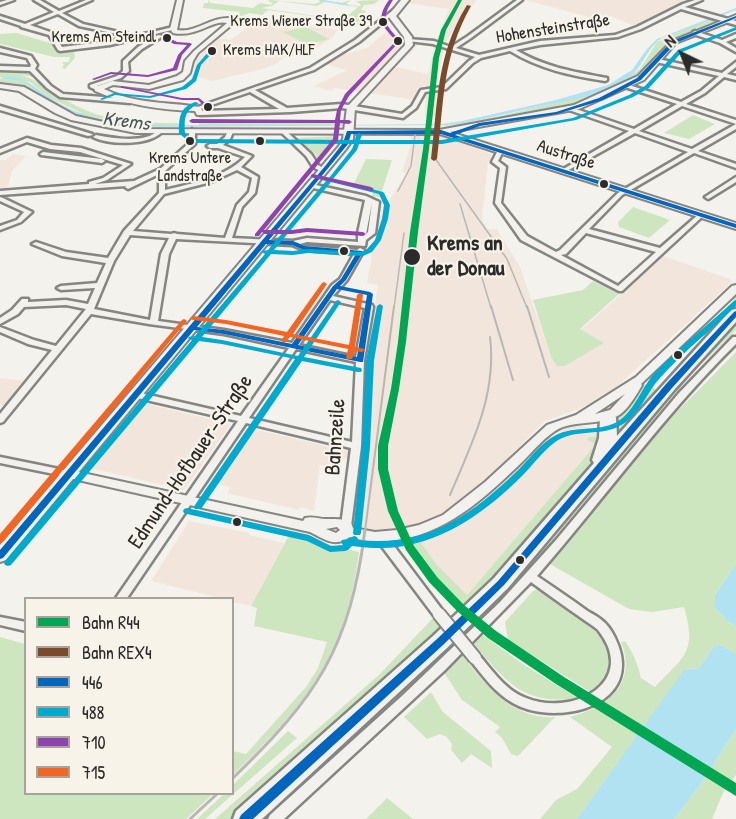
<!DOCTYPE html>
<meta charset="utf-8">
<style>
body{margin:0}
#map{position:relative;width:736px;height:819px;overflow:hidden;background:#f4f2ec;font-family:"Patrick Hand",sans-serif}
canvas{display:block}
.legend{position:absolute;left:24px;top:597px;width:210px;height:198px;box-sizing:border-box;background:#f7f3e8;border:2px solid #a5a39c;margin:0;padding:8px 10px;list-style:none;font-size:18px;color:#2b2b2b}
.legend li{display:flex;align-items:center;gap:12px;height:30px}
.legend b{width:30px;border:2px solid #a5a39c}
.north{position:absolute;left:652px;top:24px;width:60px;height:60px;-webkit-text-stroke:4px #f7f3e8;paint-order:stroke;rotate:317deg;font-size:16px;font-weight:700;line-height:24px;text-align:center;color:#2b2b2b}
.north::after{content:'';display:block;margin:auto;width:21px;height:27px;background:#2b2b2b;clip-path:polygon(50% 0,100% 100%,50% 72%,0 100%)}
</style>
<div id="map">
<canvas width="736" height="819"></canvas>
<ul class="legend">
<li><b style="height:8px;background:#00a651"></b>Bahn R44</li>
<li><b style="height:8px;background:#7a4b2a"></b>Bahn REX4</li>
<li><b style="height:8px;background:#0065bd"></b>446</li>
<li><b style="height:8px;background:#00a9ce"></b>488</li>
<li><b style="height:8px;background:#8e44ad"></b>710</li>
<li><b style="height:8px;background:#f26522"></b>715</li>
</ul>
<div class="north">N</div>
</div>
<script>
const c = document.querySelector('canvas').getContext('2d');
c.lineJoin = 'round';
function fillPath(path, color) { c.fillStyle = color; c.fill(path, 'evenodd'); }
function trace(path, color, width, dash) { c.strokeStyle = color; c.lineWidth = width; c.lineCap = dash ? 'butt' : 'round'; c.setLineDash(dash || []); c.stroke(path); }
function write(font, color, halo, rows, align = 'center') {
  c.font = font + ' "Patrick Hand",sans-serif'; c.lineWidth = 4.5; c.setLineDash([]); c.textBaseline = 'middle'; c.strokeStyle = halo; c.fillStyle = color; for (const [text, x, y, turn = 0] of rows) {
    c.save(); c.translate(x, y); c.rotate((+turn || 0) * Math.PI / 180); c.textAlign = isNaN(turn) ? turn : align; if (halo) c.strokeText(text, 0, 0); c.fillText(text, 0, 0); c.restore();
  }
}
const built = new Path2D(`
 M 410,0 L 477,0 L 460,19 L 445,44 L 436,41 L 449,9 L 407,3 Z
 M 525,0 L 695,0 L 681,4 L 637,27 L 611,16 L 600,20 Z
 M 258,19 L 338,30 L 332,38 L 316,48 L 294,56 L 284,57 L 278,63 L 263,69 L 212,81 L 194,76 L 195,60 L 207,48 L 219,38 L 231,40 Z
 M 386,32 L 402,36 L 417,45 L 412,52 L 396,67 L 428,74 L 435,44 L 444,47 L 436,85 L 437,117 L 425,117 L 426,84 L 416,89 L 419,90 L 416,100 L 335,88 L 330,91 L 314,86 L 347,70 L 324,64 L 337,56 L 367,48 Z
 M 410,134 L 435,134 L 491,154 L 491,161 L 488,162 L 482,219 L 487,229 L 497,229 L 520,267 L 551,357 L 663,256 L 730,279 L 732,282 L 611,392 L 584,407 L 545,421 L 500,466 L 444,514 L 405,529 L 360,532 L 369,410 L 364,405 L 364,378 L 378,285 L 367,283 L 379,215 L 386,216 L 391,198 L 406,173 L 402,172 L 412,141 Z
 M 12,154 L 26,156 L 12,171 L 7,190 L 0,190 L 0,160 L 6,160 Z
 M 0,378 L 25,381 L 4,406 L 0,405 Z
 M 143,403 L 231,424 L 184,490 L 90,468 Z
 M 582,424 L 579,425 L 601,432 L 601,436 L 589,437 L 588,440 L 596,444 L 466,596 L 437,565 L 420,543 L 425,541 L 422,535 L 470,511 L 490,496 L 549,437 L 554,438 L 566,428 Z
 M 249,428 L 348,451 L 348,459 L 337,457 L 336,468 L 320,465 L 314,511 L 300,507 L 299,510 L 227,493 L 230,487 L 211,482 Z
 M 189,521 L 250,533 L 249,535 L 284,543 L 251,606 L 233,602 L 232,598 L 220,598 L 151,581 Z`);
const green = new Path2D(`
 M 208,0 L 210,3 L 253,8 L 260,3 L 271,5 L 273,3 L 268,1 L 270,0 L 314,4 L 320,2 L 319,0 L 342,3 L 350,0 L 346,5 L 360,6 L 361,5 L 356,1 L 379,0 L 374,4 L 364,5 L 361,10 L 366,11 L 360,19 L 363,19 L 355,27 L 342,26 L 346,21 L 268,10 L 262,15 L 249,13 L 235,19 L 240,12 L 203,8 L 204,3 L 208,3 ZM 279,1 L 317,6 L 325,2 L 358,7 L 343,20 L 261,8 L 272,6 Z
 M 711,18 L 722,20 L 666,44 L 637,77 L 625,85 L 620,83 L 640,69 L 657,42 Z
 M 306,27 L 329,39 L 310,44 L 315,48 L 313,48 L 283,32 Z
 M 17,33 L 53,44 L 57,49 L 74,52 L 75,58 L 65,69 L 62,68 L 64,65 L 62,62 L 69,62 L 70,57 L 54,57 L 0,44 L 0,34 Z
 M 0,69 L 31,70 L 38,78 L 18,74 C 41,80 57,97 79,107 C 110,123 150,123 184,123 L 184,126 L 137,125 L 88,116 L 50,98 L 30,82 L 0,77 L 0,73 L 9,73 L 0,73 Z
 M 0,79 L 23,81 L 47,99 L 72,113 L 93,120 L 137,127 L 183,129 C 148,130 110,129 77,117 C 50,107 29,85 0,85 Z
 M 618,84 L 623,85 L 584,101 L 552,109 L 468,124 L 435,127 L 496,117 L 572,99 Z
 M 693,115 L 715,124 L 689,139 L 664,133 Z
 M 342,122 L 343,125 L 199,126 L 199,123 Z
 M 337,136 L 339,139 L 320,163 L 315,154 L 296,138 Z
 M 366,159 L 392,160 L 380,197 L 372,196 L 374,190 L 358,187 L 354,183 Z
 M 633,207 L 670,220 L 649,238 L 619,227 L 618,222 Z
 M 593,281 L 619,294 L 580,329 L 604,343 L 565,366 L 557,366 L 551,357 L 533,300 L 583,290 Z
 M 736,292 L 736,306 L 706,337 L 693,332 L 696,330 L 704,330 L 734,300 L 729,298 Z
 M 736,325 L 736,330 L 694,371 L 528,571 L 481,619 L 478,616 C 569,524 642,415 736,325 Z
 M 736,352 L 736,564 L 715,595 L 715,608 L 727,621 L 736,626 L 736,654 L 721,645 L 714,646 L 699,668 L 688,669 L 645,725 L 577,819 L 540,819 L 556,800 L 577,789 L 612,747 L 570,717 C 607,707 638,684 621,642 L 625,641 C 633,653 638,664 641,678 L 655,687 C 685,655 697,653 684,607 L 652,612 L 629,609 L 548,563 L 652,437 Z
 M 642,383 L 658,390 L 615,439 L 613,419 L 621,414 Z
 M 601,436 L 597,454 L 587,467 L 466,608 L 436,578 L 409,539 L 422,535 L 426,541 L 421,543 L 437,565 L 467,595 L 596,444 L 587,440 L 589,437 Z
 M 289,535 L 359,552 C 346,655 306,705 233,775 L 233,751 L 246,754 L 306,687 L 318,668 L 327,642 L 254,626 L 257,608 L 251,606 Z
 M 538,589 L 544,591 C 577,616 641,648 592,693 L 508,640 L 505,622 L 533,591 Z
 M 433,618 L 444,631 L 235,819 L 215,819 L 380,674 Z
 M 483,635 L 524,665 L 578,698 C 524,706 506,682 474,644 Z
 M 0,637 L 25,644 L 26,794 L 213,794 L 186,819 L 0,819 Z
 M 462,654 C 485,685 513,720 555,717 L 518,756 L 511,754 L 502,738 L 495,732 L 500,727 L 462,700 L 443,671 Z
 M 431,692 L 443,712 L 491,751 L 492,768 L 471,754 L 462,763 L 451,750 L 452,744 L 447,737 L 440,734 L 427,739 L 404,717 Z
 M 736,729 L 736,775 L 724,791 L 712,819 L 674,819 L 701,784 Z
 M 288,731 L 297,738 L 205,819 L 197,819 L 224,794 L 232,794 L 233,785 Z
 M 387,798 L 413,819 L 366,819 Z`);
const water = new Path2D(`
 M 736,8 L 736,10 L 659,40 C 645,52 642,69 627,79 C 600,97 564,101 533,108 C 504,114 476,122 446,125 L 137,127 L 81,116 L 47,99 L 23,81 L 0,79 C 16,70 35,87 49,97 C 75,115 106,121 137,125 L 343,125 L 441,124 L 462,121 L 556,100 L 608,85 L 632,70 L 647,49 L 657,39 Z
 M 736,564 L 736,626 L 727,621 L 715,608 L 715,595 Z
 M 721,645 L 736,654 L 736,729 L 701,784 L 674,819 L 577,819 L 684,670 L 699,668 L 714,646 Z`);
const stream = new Path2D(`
 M 320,0 L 348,5`);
const street = new Path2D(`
 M 7,0 L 14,0 L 0,5 L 0,2 Z
 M 34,0 L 40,0 L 59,11 L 86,0 L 92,0 L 62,13 L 83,24 L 136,36 L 173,27 L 176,29 L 110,45 L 60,51 L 58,50 L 49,35 L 21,27 L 21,26 L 0,19 L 0,16 L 25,24 L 54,12 ZM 58,14 L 79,26 L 131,37 L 110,41 L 62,47 L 53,33 L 30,25 Z
 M 517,0 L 522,0 L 471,38 L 456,48 L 479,55 L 540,41 L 615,35 L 637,27 L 683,4 L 695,0 L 702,0 L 685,7 L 736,21 L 736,25 L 681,9 L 641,29 L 618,37 L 540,45 L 516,50 C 544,67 575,72 607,78 L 607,80 L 605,81 C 572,76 539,69 510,51 L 481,58 L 473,63 L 446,89 L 425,92 L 416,108 L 403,118 L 342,108 L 291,112 L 200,115 L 197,113 L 200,111 L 279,109 L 250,92 L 197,110 L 192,109 L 310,68 L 355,40 L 396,8 L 398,9 L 398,10 L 359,42 L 314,70 L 255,90 L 287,108 L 342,104 L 402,114 L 412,106 L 421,90 L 442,87 L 469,61 L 475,57 L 433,44 L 408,41 L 408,39 L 434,41 L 451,47 L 468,36 Z
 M 695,31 L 722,40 L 736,34 L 736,38 L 726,42 L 736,48 L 736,52 L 720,43 L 693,34 L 693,32 Z
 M 158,35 L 163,36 L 142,49 L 128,62 L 129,71 L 121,78 L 97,86 L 100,88 L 100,90 L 96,90 L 90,87 L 90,85 L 117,76 L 123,71 L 123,61 L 138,47 Z
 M 0,48 L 31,56 L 37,65 L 35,69 L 51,86 L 63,94 L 130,99 L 133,101 L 130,103 L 60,97 L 47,88 L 30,71 L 0,70 L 0,66 L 30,67 L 31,65 L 27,58 L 0,52 Z
 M 658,59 L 722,73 L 736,62 L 736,67 L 727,74 L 736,76 L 736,80 L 724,77 L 705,93 L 686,104 L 736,120 L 736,124 L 682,106 L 639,131 L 692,149 L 736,124 L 736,129 L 698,151 L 736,164 L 736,168 L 694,153 L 622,195 L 589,229 L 660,248 L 699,214 L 703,214 L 704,215 L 622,291 L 619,291 L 521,240 L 495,203 L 500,168 L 492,162 L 498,150 L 502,150 L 503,151 L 498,161 L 506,167 L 501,203 L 527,236 L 556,252 L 560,250 L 618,193 L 688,152 L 635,133 L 565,172 L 560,171 L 629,131 L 569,110 L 569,108 L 573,108 L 634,129 L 677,104 L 625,87 L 625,85 L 629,85 L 681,102 L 701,91 L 719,76 L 656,62 L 655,61 ZM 586,233 L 656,252 L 618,286 L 561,255 L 566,254 Z
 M 0,106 L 92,134 L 93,135 L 88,136 L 0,110 Z
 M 192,129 L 195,131 L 195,144 L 165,171 L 165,190 C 193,183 224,178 245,157 L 218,148 L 210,148 L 207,146 L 210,144 L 217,144 L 225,137 L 228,131 L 233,132 L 230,139 L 223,145 L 252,156 L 241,167 L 258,177 L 255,193 L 242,207 L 232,238 L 293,241 L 307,238 L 358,242 L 358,233 L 365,200 L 309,187 L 309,185 L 311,184 L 366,196 L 379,202 L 375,233 L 366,240 L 365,246 L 307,242 L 300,244 L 305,246 L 357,250 L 360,248 L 364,250 L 347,280 L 333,296 L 372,305 L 373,307 L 364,360 L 361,446 L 351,526 L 350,529 L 342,529 L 341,526 L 351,448 L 246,423 L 127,598 L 116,598 L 238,421 L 133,397 L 132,395 L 133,393 L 136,392 L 241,416 L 289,348 L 224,334 L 149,324 L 91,314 L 3,422 L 0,423 L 0,414 L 52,350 L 28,344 L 0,332 L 0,327 L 34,340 L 56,346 L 86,309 L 66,305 L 24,307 L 18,314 L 0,324 L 0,318 L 12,310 L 22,299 L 28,299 L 28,302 L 66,300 L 88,304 L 95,288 L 61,290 L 57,288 L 61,286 L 97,283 L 106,263 L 62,256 L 32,244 L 36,242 L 66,252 L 108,258 L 124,231 L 159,193 L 159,174 L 128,189 L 125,187 L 126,186 L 0,195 L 0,191 L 89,184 L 89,182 L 103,178 L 123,165 L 80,152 L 50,149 L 27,142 L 0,153 L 0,149 L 27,138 L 51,145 L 81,148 L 131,164 L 107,180 L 95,184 L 134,181 L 160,169 L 189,143 L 189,131 ZM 237,170 L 252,178 L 249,192 L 237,205 L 225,238 L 177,234 L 174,233 L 171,234 L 133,231 L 164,194 L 211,182 ZM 372,203 L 368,232 L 366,234 ZM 130,235 L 169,238 L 161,254 L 150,320 L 94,309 L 114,261 ZM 176,239 L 292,245 L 304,250 L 354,254 L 340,279 L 332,285 L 292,343 L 224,330 L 158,321 L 169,254 ZM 330,300 L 365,308 L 356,357 L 299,345 ZM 296,349 L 356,362 L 352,442 L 249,418 Z
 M 159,130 L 162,132 C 148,146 109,145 93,137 L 96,135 C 112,138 130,141 146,137 C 151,136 155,133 159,130 Z
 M 282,131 L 286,131 L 311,154 L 318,165 L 326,170 L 326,172 L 322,172 L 313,167 L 306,156 L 282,133 Z
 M 43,152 L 102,159 L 105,161 L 102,163 L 41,155 L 40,154 Z
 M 736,177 L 736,182 L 710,198 L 708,199 L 705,197 Z
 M 0,197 L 3,198 L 32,212 L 21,222 L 0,230 L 0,226 L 17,220 L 24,212 L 0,201 Z
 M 733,337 L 736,337 L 736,344 C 663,416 604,499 537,576 C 553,587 570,598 586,610 C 592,614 599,617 605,623 C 612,630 619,644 621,655 C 632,711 550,725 513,703 C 495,693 483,676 471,661 L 469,658 L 471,655 L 475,653 L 479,655 C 492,670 506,691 526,698 C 571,717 640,683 598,630 C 593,625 585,621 580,617 C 563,605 547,594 531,582 L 444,671 L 284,819 L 268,819 L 270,815 L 403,695 L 500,602 L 556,540 L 679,393 Z
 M 0,457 L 69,471 L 74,474 L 69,477 L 0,463 Z
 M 381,533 L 385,534 L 443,611 L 445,614 L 443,617 L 439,618 L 435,617 L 377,540 L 376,537 L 377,534 Z
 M 0,617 L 26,622 L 26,631 L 0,625 Z`);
const secondary = new Path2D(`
 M 177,0 L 183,0 L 177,30 C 196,33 210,17 229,18 L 234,23 L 198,53 L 193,61 L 190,73 L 183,80 L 149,89 L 113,85 L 104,89 C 135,104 167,102 200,107 L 204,113 L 203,115 L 197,115 L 195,111 C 161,110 126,105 95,91 L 95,87 L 112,81 L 149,85 L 177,76 L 183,72 L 185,61 L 194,51 L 227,23 C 213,19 197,38 173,33 L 170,29 Z
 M 736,15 L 736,19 L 676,43 L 644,80 L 579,109 L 450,132 L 736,223 L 736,229 L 440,134 L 136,133 L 71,120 L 55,113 L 19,91 L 0,88 L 0,84 L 24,87 L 76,116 L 136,129 L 439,130 L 574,105 L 638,76 L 672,41 Z
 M 736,285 L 736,294 L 641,384 L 642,385 C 637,394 631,404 624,411 C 607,428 575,418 555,431 C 541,440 530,455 518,466 C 477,505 437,541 377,542 C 368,542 358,539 350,537 C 335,548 324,539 310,532 L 69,478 L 63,474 L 69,470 L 303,521 L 305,518 C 313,516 318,519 326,519 C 336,519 341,518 351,523 L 353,528 L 375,532 L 397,530 L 419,525 L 443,515 L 485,482 L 547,425 L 576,415 L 636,377 L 732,286 ZM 625,394 L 610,410 L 595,414 ZM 337,527 L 340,530 L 336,533 L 326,529 Z`);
const primary = new Path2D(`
 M 401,0 L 409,0 L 396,16 L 412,37 L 413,45 L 355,108 L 353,139 L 346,149 L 6,560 L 0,562 L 0,545 L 339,146 L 343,139 L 347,107 L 405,45 L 404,37 L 388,16 Z`);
const highway = new Path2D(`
 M 736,309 L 736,322 L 675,389 L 508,588 L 447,648 L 262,819 L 233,819 L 236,811 L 433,636 L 494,578 L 594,463 L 592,460 L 599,438 L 600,418 L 602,414 L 614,414 L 616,418 L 617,436 L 731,310 Z`);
const railFar2 = new Path2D(`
 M 434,157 L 507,259 L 527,308
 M 398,191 L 411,166 L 415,135
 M 460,204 L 491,308
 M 394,308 L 404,233`);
const railFar1 = new Path2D(`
 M 491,306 L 513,380
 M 527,306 L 549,377
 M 450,495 C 472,443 497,395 490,337
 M 365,531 L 394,306`);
const rail = new Path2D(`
 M 232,779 C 317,697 350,648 365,530
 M 190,819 L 217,794`);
const streetBridge = new Path2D(`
 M 439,614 L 475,658`);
const bus1 = new Path2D(`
 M 736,16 L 736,18 L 676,43 L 641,80 L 603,100 L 557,114 L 480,126 L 455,135 L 736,224 L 736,228 L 441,134 L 351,134 L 348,144 L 269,240 L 293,241 L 305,246 L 362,251 L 363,252 L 346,280 L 340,286 L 370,292 L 373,294 L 363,362 L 360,362 L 224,334 L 194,330 L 3,558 L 0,559 L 0,550 L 326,165 L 343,143 L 347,131 L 441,130 L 450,133 L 479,123 L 556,112 L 599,98 L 637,78 L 672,41 ZM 266,244 L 292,245 L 304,250 L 356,254 L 341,279 L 333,286 L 292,344 L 224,330 L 197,327 ZM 337,289 L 367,295 L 357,357 L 298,345 Z
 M 736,311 L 736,317 L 672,388 L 504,585 L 443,645 L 253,819 L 239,819 L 241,815 L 437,639 L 498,581 L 666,384 L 734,312 Z`);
const bus2 = new Path2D(`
 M 736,27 L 736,30 L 682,52 L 649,88 L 633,97 L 576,120 L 442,144 L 359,144 L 357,150 L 333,179 L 383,192 L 384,193 L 390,205 L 388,219 L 381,240 L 372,252 L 363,256 L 308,253 L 293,255 L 271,254 L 202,337 L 222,340 L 298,356 L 336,301 L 338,300 L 341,302 L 304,357 L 361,368 L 362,370 L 361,372 L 358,372 L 302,361 L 201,509 L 195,509 L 194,507 L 195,505 L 295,359 L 222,344 L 199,341 L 11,565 L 8,566 L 5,565 L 4,563 L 5,561 L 192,340 L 189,339 L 188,338 L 189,337 L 195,336 L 265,254 L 262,252 L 263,251 L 268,250 L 326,181 L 311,177 L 311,175 L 329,178 L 352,149 L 354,144 L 190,143 L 179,133 C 179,118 179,108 195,102 L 199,103 C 185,111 184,116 185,133 L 191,139 L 355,140 L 356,135 L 359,133 L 362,135 L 360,140 L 442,140 L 573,118 L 629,95 L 645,86 L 678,50 ZM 331,182 L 379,194 L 384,205 L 382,219 L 375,240 L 367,249 L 362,252 L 308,249 L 293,251 L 274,250 Z
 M 210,50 L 214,51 L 201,65 L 196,81 L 186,89 L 150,98 L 115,95 L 102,100 L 100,99 L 114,93 L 150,96 L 182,87 L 192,79 L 197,65 Z
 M 736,300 L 736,306 C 711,330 683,352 660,378 C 647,392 640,414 623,424 C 602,438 574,427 554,443 C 542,452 533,465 522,476 C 488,510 447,540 398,547 C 383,549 367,548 352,546 L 348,550 L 345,551 L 330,552 L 307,541 L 187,514 L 184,513 L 183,511 L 184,509 L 187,508 L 309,535 L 331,546 L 343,545 L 341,542 L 342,540 L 348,539 L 354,536 L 357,537 L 358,540 C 425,547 468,518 515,473 C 527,462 537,447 551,438 C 571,424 597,433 617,422 C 634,412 641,389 653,375 C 678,348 707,326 734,301 Z
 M 380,304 L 383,306 L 374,361 L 370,447 L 361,533 L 360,535 L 354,535 L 353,533 L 362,447 L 366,361 L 377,306 Z`);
const bus3 = new Path2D(`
 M 389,0 L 393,0 C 379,21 386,24 400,41 L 349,96 L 341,110 L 340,120 L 349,120 L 352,122 L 349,124 L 340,123 L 338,140 L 264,230 L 292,230 L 307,228 L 363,232 L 366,234 L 363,236 L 307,232 L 292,234 L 265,234 L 262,232 L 259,236 L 255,236 L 255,234 L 333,139 L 335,123 L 192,123 L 189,121 L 192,119 L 335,120 L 337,110 L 345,94 L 396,41 C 382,25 375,20 389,0 Z
 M 167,37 L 177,42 L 190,43 L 192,44 L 182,55 L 177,70 L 148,77 L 111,74 L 94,80 L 92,79 L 111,72 L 148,75 L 173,68 L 178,55 L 187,45 L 174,44 L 165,39 L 165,38 Z
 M 121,86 L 182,98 L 199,98 L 210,107 L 206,108 L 198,100 L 182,100 L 123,88 L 121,88 Z
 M 313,174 L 371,187 L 374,189 L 371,191 L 311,177 L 311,175 Z`);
const bus4 = new Path2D(`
 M 324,282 L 327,284 L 293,334 L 349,345 L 357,295 L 360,293 L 362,294 L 363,295 L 355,347 L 364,349 L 365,350 L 362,352 L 355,351 L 352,359 L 348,359 L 346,358 L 348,349 L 290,337 L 286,342 L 284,343 L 281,341 L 284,336 L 226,324 L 193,320 L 190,318 L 193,316 L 226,320 L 287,332 L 322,283 Z
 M 184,319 L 186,320 L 187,321 L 186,322 L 3,542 L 0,543 L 0,534 L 182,320 Z`);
const rail1 = new Path2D(`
 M 458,0 L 462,0 L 446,30 L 439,58 L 429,149 L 418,232 L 406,342 L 399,389 L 388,446 L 388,469 L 398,511 L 414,546 L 437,577 L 464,605 L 496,631 L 564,677 L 736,783 L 736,796 L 556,684 L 488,638 L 457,611 L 429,582 L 406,550 L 388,511 L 378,469 L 378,446 L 391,389 L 398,342 L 410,232 L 423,149 L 433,58 L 441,30 Z`);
const rail2 = new Path2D(`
 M 467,5 L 471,6 C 442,57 444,102 437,159 L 434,161 L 431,159 C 438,103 436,55 467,5 Z`);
const markers = [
 [383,22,5,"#2b2b2b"],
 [167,38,5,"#2b2b2b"],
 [398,41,5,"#2b2b2b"],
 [212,51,5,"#2b2b2b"],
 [208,107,5,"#2b2b2b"],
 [190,141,5,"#2b2b2b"],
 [260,141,5,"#2b2b2b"],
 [604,184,5,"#2b2b2b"],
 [344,251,5,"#2b2b2b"],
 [412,257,9,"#2b2b2b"],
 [678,355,5,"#2b2b2b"],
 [237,522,5,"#2b2b2b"],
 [520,560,5,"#2b2b2b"]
];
const farBusnames = [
 ["Krems Wiener Straße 39",372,22],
 ["Krems Am Steindl",156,38],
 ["Krems HAK/HLF",223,51,"left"],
 ["Krems Untere",190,159,"center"],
 ["Landstraße",190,177,"center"]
];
const farStreetnames = [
 ["Hohensteinstraße",553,29,-9],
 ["Austraße",566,155,18]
];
const farWaternames = [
 ["Krems",126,122,7]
];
const stopNames = [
 ["Krems an",427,244],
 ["der Donau",427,269]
];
const streetNames = [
 ["Bahnzeile",336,437,-86],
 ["Edmund-Hofbauer-Straße",191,462,-56]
];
fillPath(built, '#f2e6dc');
fillPath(green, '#cee6c0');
fillPath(water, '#b0e2f2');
trace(stream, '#b0e2f2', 1.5);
trace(street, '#858582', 5);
trace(secondary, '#858582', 4);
trace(primary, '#858582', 4);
trace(highway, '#858582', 5);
fillPath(street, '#f2f1ed');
fillPath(secondary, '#f2f1ed');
fillPath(primary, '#f2f1ed');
fillPath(highway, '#f2f1ed');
trace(railFar2, '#b8b7b5', 1.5);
trace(railFar1, '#b8b7b5', 2);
trace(rail, '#b8b7b5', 3);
trace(streetBridge, '#858582', 16, []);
trace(streetBridge, '#f2f1ed', 12);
fillPath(bus1, '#0065bd');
fillPath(bus2, '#00a9ce');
fillPath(bus3, '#8e44ad');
fillPath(bus4, '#f26522');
fillPath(rail1, '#00a651');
fillPath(rail2, '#7a4b2a');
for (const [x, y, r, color] of markers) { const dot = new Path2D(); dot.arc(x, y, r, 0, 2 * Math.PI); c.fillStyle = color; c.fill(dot); trace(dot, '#f7f3e8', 2); }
write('16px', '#2b2b2b', '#f7f3e8', farBusnames, 'right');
write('18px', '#2b2b2b', '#f7f3e8', farStreetnames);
write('italic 20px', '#45575e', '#f7f3e8', farWaternames);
write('bold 22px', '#2b2b2b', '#f7f3e8', stopNames, 'left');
write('22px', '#2b2b2b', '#f7f3e8', streetNames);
</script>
